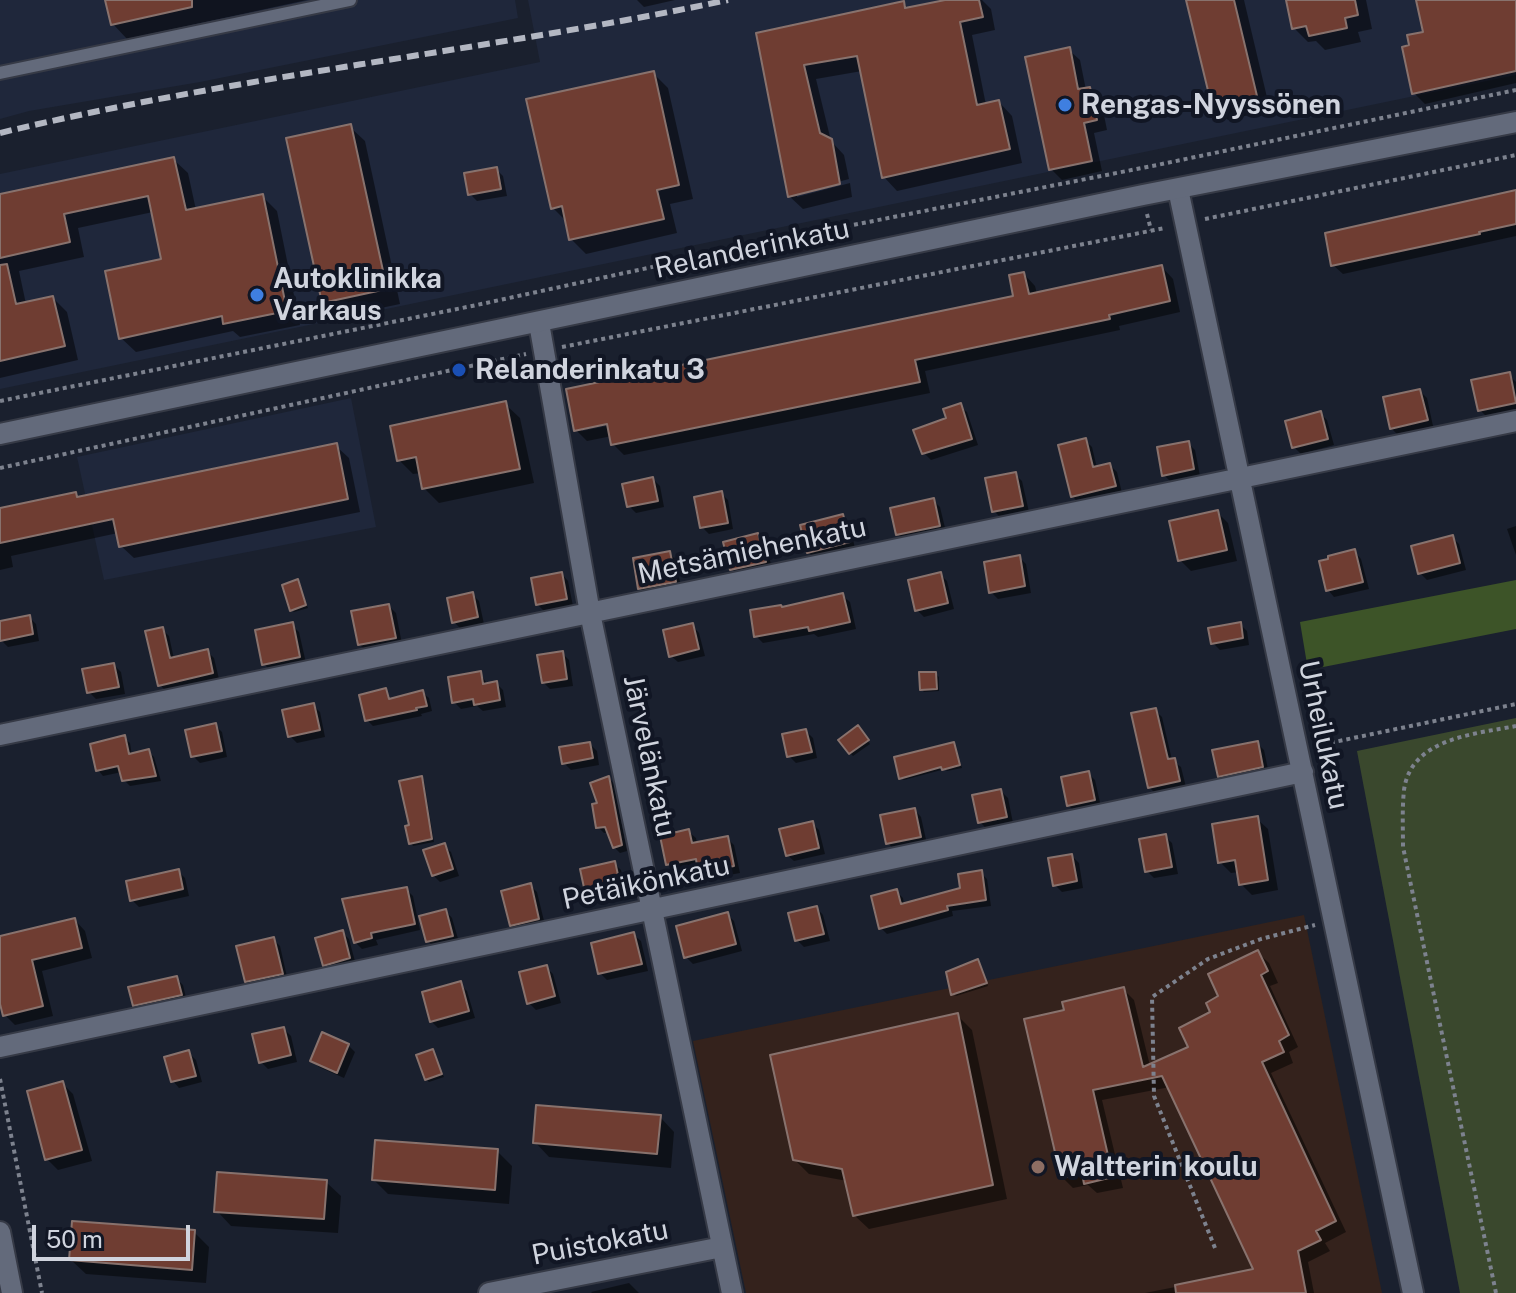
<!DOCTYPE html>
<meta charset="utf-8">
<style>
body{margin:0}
#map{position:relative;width:1516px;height:1293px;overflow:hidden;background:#1a202e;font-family:"Public Sans",sans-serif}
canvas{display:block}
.scale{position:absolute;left:32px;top:1225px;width:158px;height:36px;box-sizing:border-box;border:4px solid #d0d4de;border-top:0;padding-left:10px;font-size:24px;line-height:28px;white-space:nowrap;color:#d0d4de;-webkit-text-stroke:6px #111624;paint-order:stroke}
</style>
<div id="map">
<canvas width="1516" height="1293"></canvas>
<div class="scale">50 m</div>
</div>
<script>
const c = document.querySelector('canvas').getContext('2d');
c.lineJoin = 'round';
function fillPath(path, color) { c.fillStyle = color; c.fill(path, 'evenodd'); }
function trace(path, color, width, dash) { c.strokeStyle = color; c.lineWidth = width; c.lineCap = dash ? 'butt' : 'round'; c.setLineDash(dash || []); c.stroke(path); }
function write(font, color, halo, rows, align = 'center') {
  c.font = font + ' "Public Sans",sans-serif'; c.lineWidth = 8; c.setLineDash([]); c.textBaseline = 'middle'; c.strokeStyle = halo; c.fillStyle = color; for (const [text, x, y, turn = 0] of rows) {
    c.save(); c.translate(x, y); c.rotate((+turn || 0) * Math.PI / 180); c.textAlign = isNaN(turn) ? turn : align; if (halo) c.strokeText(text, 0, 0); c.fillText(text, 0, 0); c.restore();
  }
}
const built = new Path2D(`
 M 0,0 L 515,0 L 518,18 L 200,82 L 29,111 L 0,119 Z
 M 528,0 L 1516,0 L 1516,75 L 0,389 L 0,174 L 540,62 Z
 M 351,398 L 376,527 L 104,580 L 77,457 Z`);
const education = new Path2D(`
 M 1304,915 L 1382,1293 L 746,1293 L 693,1041 Z`);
const green = new Path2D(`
 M 1516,718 L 1516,1293 L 1460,1293 L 1357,751 Z`);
const forest = new Path2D(`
 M 1516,580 L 1516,629 L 1308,670 L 1300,622 Z`);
const shadow = new Path2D(`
 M 107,0 L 307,0 L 127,39 L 113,24 Z
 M 637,0 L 675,0 L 644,7 Z
 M 954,0 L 982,0 L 991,9 L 995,30 L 972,35 L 986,105 L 999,102 L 1012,116 L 1022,163 L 897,191 L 884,177 L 862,71 L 816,79 L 831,141 L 844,155 L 849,179 L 797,193 L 797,197 L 850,183 L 852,197 L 803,209 L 789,196 L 759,35 L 903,3 L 909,9 Z
 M 1188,0 L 1244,0 L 1270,110 L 1228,120 L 1213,106 Z
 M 1288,0 L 1366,0 L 1372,29 L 1358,32 L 1361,42 L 1325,50 L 1316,41 L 1308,42 L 1294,28 Z
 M 1418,0 L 1516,0 L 1516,83 L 1425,104 L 1414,93 L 1412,47 L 1425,33 Z
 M 1069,50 L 1080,60 L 1086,90 L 1090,89 L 1101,100 L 1107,130 L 1094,133 L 1102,171 L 1062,180 L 1051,169 Z
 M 653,73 L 668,88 L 693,199 L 670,204 L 677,233 L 586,254 L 571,239 L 567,222 L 553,208 Z
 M 350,127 L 365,141 L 400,304 L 338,317 L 324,302 Z
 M 173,159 L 188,173 L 196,210 L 262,196 L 277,211 L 300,325 L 240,337 L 233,331 L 136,352 L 121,338 L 164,260 L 153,212 L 78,228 L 84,257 L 19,271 L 26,304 L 53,298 L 67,312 L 78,360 L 0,378 L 0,194 Z
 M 496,169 L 503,176 L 507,196 L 477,201 L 470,194 Z
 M 1516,192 L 1516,236 L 1343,274 L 1333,265 Z
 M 1162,267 L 1173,279 L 1180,312 L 1119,326 L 1120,330 L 925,371 L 930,393 L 624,455 L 613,444 L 612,436 L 587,441 L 576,430 L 568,391 L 1015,298 L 1011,277 L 1024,274 L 1035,286 L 1037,294 ZM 616,420 L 617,424 L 582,431 L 582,427 Z
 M 1509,375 L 1516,382 L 1516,411 L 1487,417 L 1480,410 Z
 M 1420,391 L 1427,398 L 1433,426 L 1398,435 L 1391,428 Z
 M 505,404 L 520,418 L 534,483 L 439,503 L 424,488 L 421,473 L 413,474 L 399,460 Z
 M 960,406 L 967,412 L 978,445 L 931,460 L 924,453 Z
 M 1320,413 L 1327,420 L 1334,445 L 1301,454 L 1294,447 Z
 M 1085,440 L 1092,447 L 1097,468 L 1110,465 L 1117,472 L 1122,493 L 1079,503 L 1072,496 Z
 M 1188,443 L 1195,450 L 1200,476 L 1171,482 L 1164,475 Z
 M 336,446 L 349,458 L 360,512 L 134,558 L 121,546 L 118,533 L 11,556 L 13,567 L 0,570 L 0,510 L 76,494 L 80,499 Z
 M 1015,474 L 1022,481 L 1029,512 L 1001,518 L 994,511 Z
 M 653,479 L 660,486 L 664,507 L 636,513 L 629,506 Z
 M 721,493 L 728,500 L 733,529 L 709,534 L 702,527 Z
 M 933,500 L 940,507 L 946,532 L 904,541 L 898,534 Z
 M 1217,512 L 1228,523 L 1237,561 L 1191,571 L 1180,560 Z
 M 842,517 L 849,523 L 855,548 L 815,559 L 808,552 Z
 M 1516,526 L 1516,555 L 1507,529 Z
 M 758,535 L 765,542 L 772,568 L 739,576 L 732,569 Z
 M 1452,537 L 1459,544 L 1466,570 L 1427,580 L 1420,573 Z
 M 1355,552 L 1361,559 L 1369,589 L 1334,597 L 1328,590 Z
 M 669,553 L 676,560 L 681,588 L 647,595 L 640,588 Z
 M 1019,557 L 1026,564 L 1031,593 L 998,599 L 991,592 Z
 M 562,574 L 568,581 L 573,606 L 544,611 L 537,604 Z
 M 940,574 L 947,581 L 954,609 L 924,617 L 917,610 Z
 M 297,582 L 308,608 L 294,612 L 292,610 Z
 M 472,594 L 479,601 L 484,624 L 461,629 L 454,622 Z
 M 843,596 L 850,602 L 856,629 L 818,637 L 814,634 L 763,643 L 756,636 L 781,607 Z
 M 389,606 L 396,613 L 402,644 L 366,651 L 359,644 Z
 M 29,617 L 36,624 L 39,641 L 8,647 L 1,640 L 0,623 Z
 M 1240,624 L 1247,631 L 1249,645 L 1220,650 L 1213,643 Z
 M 292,625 L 299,632 L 306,663 L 271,671 L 264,664 Z
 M 693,626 L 699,633 L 705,656 L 678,662 L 671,656 Z
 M 162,629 L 169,636 L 174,659 L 207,651 L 214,658 L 219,679 L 167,692 L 160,685 Z
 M 562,653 L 569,660 L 573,686 L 550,689 L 543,682 Z
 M 114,665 L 121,672 L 125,694 L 96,699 L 89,692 Z
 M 480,673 L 488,685 L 496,683 L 503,690 L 506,707 L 483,711 L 477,706 L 461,709 L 454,702 Z
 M 936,674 L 939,677 L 939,691 L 924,692 L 921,689 Z
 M 385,690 L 392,700 L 423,693 L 429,698 L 432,711 L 421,714 L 422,716 L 373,726 L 367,720 Z
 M 313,705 L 320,712 L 325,737 L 297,743 L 290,736 Z
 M 1155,710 L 1162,717 L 1172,760 L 1181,767 L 1186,787 L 1156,794 L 1149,787 Z
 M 215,725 L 222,732 L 227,757 L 200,763 L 193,756 Z
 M 806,731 L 813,738 L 817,758 L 796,763 L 789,756 Z
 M 861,731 L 870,744 L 853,756 L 850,753 Z
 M 124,738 L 130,743 L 132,756 L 148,751 L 154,757 L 161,781 L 130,786 L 124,780 L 122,772 L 103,776 L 98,770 Z
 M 1257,743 L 1264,750 L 1269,774 L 1227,783 L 1220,776 Z
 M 590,744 L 597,751 L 599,765 L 571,770 L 564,763 Z
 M 954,744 L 962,768 L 947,771 L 945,769 L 904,780 L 901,778 Z
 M 1089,774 L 1095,780 L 1101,807 L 1075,812 L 1068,805 Z
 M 421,778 L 424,781 L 434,842 L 413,846 L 411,843 L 411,826 Z
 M 609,778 L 614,784 L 627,851 L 620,853 L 614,847 L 609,832 L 604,833 L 598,827 L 600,804 Z
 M 1001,791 L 1008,798 L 1013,823 L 987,829 L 980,822 Z
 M 915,810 L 921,817 L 927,844 L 894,850 L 888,843 Z
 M 1257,819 L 1268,829 L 1278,890 L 1252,895 L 1241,884 L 1239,872 L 1231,873 L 1220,862 Z
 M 812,823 L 819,830 L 825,854 L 794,861 L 787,855 Z
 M 689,832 L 696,838 L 697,844 L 727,838 L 734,845 L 740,873 L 707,879 L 700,872 L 699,866 L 675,871 L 668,864 Z
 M 1165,836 L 1172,843 L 1178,874 L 1154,878 L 1147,871 Z
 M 444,846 L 451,852 L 459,876 L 440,882 L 433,875 Z
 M 1072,856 L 1079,863 L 1083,888 L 1062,892 L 1055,885 Z
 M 614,863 L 621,870 L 627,896 L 595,903 L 588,896 Z
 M 178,871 L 185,878 L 189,896 L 139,907 L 132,900 Z
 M 981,873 L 987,879 L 991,906 L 952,911 L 953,916 L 887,934 L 881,928 L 897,892 L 903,898 L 904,905 L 963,889 Z
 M 530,885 L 537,892 L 545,925 L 519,932 L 512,925 Z
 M 406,889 L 413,896 L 420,930 L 376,940 L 378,945 L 362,949 L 355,942 Z
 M 817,908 L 823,915 L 830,941 L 804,947 L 797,940 Z
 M 446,911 L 452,918 L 459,942 L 435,948 L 428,941 Z
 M 727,914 L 734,921 L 742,951 L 693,964 L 686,957 Z
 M 75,920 L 85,931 L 92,958 L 42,971 L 53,1016 L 15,1025 L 5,1015 L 0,996 L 0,938 Z
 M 342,932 L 349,939 L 356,965 L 331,972 L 324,965 Z
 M 634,935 L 641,941 L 648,971 L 607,980 L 600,973 Z
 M 273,939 L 280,946 L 288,981 L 253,988 L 246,981 Z
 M 1258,953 L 1269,963 L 1278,983 L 1270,986 L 1298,1047 L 1289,1052 L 1293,1063 L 1271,1073 L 1346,1232 L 1325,1243 L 1330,1251 L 1308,1262 L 1314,1293 L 1145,1293 L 1256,1271 L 1170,1087 L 1102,1100 L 1123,1188 L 1097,1193 L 1088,1185 L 1073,1188 L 1062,1177 L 1066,1012 L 1123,989 L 1134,1000 L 1150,1066 L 1191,1048 L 1221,997 Z
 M 978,962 L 988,986 L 956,996 L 953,994 Z
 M 546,967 L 553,974 L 561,1003 L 536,1010 L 529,1003 Z
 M 176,978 L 183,985 L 187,1002 L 141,1012 L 134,1005 Z
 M 460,984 L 467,991 L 475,1018 L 438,1028 L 431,1021 Z
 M 957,1015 L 972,1030 L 1007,1199 L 869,1229 L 854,1215 L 847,1181 L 809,1174 L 794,1159 Z
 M 284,1029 L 291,1036 L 297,1062 L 268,1069 L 261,1062 Z
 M 348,1045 L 355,1052 L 344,1078 L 319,1067 L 312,1060 Z
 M 432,1051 L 444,1077 L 429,1082 L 426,1079 Z
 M 189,1053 L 196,1060 L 202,1082 L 179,1088 L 173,1081 Z
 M 62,1083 L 73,1094 L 92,1161 L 58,1170 L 47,1159 Z
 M 660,1117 L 674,1132 L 671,1168 L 549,1157 L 535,1142 Z
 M 497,1151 L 512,1166 L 509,1204 L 388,1194 L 374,1180 Z
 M 326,1182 L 341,1196 L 338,1233 L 231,1226 L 217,1211 Z
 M 194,1232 L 209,1247 L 206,1283 L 86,1274 L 71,1260 Z
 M 629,1283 L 639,1293 L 592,1293 L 591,1292 Z`);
const building = new Path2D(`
 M 105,0 L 192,0 L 192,7 L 111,25 Z
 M 945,0 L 979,0 L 983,17 L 960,22 L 977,105 L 999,100 L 1010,149 L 882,178 L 857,56 L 804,65 L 820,133 L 832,139 L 840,184 L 788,197 L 756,33 L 904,1 L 905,8 Z
 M 1186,0 L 1234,0 L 1257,96 L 1212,107 Z
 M 1286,0 L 1355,0 L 1358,15 L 1345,18 L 1347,28 L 1309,36 L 1306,26 L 1292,29 Z
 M 1416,0 L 1516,0 L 1516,71 L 1412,94 L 1402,47 L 1409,45 L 1407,35 L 1423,32 Z
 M 1070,47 L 1078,89 L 1090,87 L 1097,120 L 1084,123 L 1092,161 L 1049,170 L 1025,57 Z
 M 654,71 L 679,185 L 657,190 L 664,219 L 569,240 L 562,206 L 551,209 L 526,99 Z
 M 351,124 L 387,289 L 322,303 L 286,138 Z
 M 174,157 L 186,210 L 263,194 L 287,311 L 223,324 L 222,316 L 119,339 L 105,271 L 161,259 L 148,196 L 64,214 L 70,242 L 0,258 L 0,194 Z
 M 497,167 L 501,189 L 468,195 L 464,173 Z
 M 1516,190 L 1516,224 L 1479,232 L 1480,234 L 1331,266 L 1325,233 Z
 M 7,264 L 16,304 L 53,296 L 65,346 L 0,361 L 0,265 Z
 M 1162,265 L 1170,301 L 1109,315 L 1110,319 L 915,360 L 920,382 L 611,445 L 607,424 L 574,431 L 566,389 L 1013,296 L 1009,275 L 1024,272 L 1029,294 Z
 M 1510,372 L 1516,403 L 1478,411 L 1471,380 Z
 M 1420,389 L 1428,420 L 1390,429 L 1383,397 Z
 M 506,401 L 520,469 L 422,489 L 416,457 L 397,461 L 390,426 Z
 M 961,403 L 972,439 L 922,454 L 913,430 L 946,418 L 943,409 Z
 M 1321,411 L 1328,439 L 1292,448 L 1285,421 Z
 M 1086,438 L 1093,467 L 1110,463 L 1116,486 L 1071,497 L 1058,445 Z
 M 1189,441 L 1194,469 L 1162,476 L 1157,447 Z
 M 337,443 L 348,499 L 119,547 L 113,519 L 0,543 L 0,508 L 76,492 L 77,497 Z
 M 1016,472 L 1023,506 L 992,512 L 985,478 Z
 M 653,477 L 658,501 L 627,507 L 622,484 Z
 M 722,491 L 728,523 L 700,528 L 694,497 Z
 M 934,498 L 940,526 L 896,535 L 890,508 Z
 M 1218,510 L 1227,550 L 1178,561 L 1169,521 Z
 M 843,514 L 850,542 L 807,553 L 800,525 Z
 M 758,533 L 766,562 L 730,570 L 723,542 Z
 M 1453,535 L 1460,563 L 1418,574 L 1411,546 Z
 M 1355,549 L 1363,582 L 1326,591 L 1319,561 L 1328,559 L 1328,556 Z
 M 670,551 L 676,582 L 638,589 L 633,558 Z
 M 1020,555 L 1025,586 L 989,593 L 984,562 Z
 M 562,572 L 567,599 L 536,605 L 531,578 Z
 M 941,572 L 948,603 L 915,611 L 908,580 Z
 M 298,579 L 306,605 L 290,611 L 282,585 Z
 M 473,592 L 478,617 L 452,623 L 447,598 Z
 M 843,593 L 850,622 L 809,631 L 808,627 L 754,637 L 750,610 L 781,605 L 782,607 Z
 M 389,604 L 396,638 L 358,645 L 351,611 Z
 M 30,615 L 33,634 L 0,641 L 0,621 Z
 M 293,622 L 300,657 L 262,665 L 255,630 Z
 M 1241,622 L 1243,638 L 1211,644 L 1208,628 Z
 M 693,623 L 699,649 L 669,657 L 663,630 Z
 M 163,627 L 170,658 L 208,649 L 213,673 L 158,686 L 145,631 Z
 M 563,651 L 567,679 L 542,683 L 537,655 Z
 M 114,663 L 119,687 L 87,693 L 82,669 Z
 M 481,671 L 483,684 L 497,681 L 500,700 L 474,705 L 473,699 L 452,703 L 448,677 Z
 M 919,672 L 936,672 L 937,689 L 920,690 Z
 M 386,688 L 389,699 L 423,690 L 427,706 L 416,708 L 417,710 L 365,721 L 359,695 Z
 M 314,703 L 320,730 L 288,737 L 282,710 Z
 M 1156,708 L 1168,759 L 1175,758 L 1180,781 L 1148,788 L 1131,713 Z
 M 216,723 L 222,751 L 191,757 L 185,730 Z
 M 858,725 L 869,740 L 849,754 L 838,740 Z
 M 806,729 L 812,752 L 787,757 L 782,734 Z
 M 125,735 L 129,754 L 149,749 L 156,776 L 122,781 L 118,766 L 96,771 L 90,744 Z
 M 1258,741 L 1263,767 L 1218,777 L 1212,750 Z
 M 590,742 L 593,758 L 562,764 L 559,747 Z
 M 954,742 L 960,765 L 942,770 L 941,767 L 899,779 L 894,757 Z
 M 1089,771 L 1095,800 L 1067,806 L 1061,777 Z
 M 422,776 L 432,839 L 409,844 L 405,826 L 409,825 L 399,781 Z
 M 609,776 L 622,845 L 613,848 L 605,827 L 596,828 L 592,804 L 597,803 L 590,783 Z
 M 1001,789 L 1007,817 L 978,823 L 972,795 Z
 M 915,808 L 921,837 L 886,844 L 880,815 Z
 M 1258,816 L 1268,880 L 1239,885 L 1235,860 L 1218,863 L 1212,824 Z
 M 813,821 L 819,848 L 786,856 L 779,829 Z
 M 689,829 L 692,843 L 728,836 L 734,866 L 698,873 L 696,859 L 666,865 L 660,836 Z
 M 1166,834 L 1172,867 L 1145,872 L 1139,839 Z
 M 445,843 L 453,869 L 432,876 L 423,850 Z
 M 1072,854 L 1077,881 L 1053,886 L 1048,858 Z
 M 615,861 L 621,889 L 586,897 L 580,869 Z
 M 179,869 L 183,889 L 130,901 L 126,881 Z
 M 982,870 L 986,900 L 947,906 L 948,910 L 879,929 L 871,896 L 897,889 L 901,904 L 960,888 L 958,874 Z
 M 531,883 L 539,919 L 510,926 L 501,891 Z
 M 407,887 L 415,924 L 371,933 L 372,938 L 354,943 L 342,899 Z
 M 817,906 L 824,934 L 795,941 L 788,913 Z
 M 446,909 L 453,936 L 426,942 L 419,916 Z
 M 728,912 L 736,944 L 684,958 L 676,926 Z
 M 75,918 L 82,948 L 32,960 L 43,1006 L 3,1016 L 0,1004 L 0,936 Z
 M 343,930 L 350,958 L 323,966 L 315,938 Z
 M 634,932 L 642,964 L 598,974 L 591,943 Z
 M 274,937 L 283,974 L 245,982 L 236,946 Z
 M 1258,950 L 1268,971 L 1261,975 L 1289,1035 L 1279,1041 L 1284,1052 L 1262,1062 L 1336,1221 L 1316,1231 L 1321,1240 L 1298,1251 L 1306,1293 L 1176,1293 L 1175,1285 L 1253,1269 L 1162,1076 L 1093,1090 L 1113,1177 L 1084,1184 L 1082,1173 L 1061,1178 L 1024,1019 L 1064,1010 L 1062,1002 L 1124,987 L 1143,1067 L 1188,1047 L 1179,1028 L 1210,1012 L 1206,1003 L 1218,996 L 1208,974 Z
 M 978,959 L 987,983 L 951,995 L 946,972 Z
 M 547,965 L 555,996 L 527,1004 L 519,972 Z
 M 177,976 L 182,995 L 133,1006 L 128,987 Z
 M 461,981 L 469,1011 L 430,1022 L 422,992 Z
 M 958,1013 L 993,1185 L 853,1216 L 842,1169 L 793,1160 L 770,1055 Z
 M 284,1027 L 291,1055 L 259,1063 L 252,1034 Z
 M 322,1032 L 349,1044 L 337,1073 L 310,1061 Z
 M 433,1049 L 442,1074 L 425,1080 L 416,1055 Z
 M 189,1050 L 196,1076 L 171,1082 L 164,1057 Z
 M 63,1081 L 82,1150 L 45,1160 L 27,1091 Z
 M 536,1105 L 661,1115 L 657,1154 L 533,1143 Z
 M 375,1140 L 498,1149 L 495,1190 L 372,1180 Z
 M 217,1172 L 327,1180 L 324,1219 L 214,1212 Z
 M 72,1221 L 195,1230 L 192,1270 L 69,1260 Z`);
const path = new Path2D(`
 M 1147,214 L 1151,230
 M 1205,219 L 1516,155
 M 562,347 L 1165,228
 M 0,401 L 472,306 L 777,240 L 1157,165 L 1516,90
 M 0,468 L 526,354
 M 1315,746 L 1516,704
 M 0,1079 L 42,1293
 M 1215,1248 L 1154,1096 L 1152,997 L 1208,959 L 1261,939 L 1315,925
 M 1496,1293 L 1403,847 C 1403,828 1402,809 1404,790 C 1411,738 1475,734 1516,726`);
const service = new Path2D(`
 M 0,73 L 350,0`);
const minor = new Path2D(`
 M 1178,189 L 1413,1293
 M 539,323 L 590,613 L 732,1293
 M 0,735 L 1516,421
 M 0,1047 L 1303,772
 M 489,1293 L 722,1247`);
const secondary = new Path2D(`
 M 0,434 L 1143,195 L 1516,122
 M 0,1232 L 12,1293`);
const rail = new Path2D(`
 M 0,133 C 240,75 487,51 728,0`);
const markers = [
 [1065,105,8,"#3f7fe0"],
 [257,295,8,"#3f7fe0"],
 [459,370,8,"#1a4fb4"],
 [1038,1167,8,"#8d6e63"]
];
const poiNames = [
 ["Rengas-Nyyssönen",1081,105],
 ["Autoklinikka",273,279],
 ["Varkaus",273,311],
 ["Relanderinkatu 3",475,370],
 ["Waltterin koulu",1054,1167]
];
const streetNames = [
 ["Relanderinkatu",752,249,-12],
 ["Metsämiehenkatu",752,551,-12],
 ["Urheilukatu",1323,735,78],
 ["Järvelänkatu",649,756,78],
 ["Petäikönkatu",646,883,-12],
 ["Puistokatu",600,1243,-11]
];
fillPath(built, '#1f273b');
fillPath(education, '#34221c');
fillPath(green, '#3a482d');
fillPath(forest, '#3d5428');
fillPath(shadow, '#0007');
fillPath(building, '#6f3d32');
trace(building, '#88726d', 2);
trace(service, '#363a46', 16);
trace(minor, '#363a46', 24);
trace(secondary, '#363a46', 24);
trace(path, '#7d828e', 4, [4, 4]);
trace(service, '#636a7b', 12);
trace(minor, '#636a7b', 20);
trace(secondary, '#636a7b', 20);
trace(rail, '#b3b7c2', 6, [12, 6]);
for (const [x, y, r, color] of markers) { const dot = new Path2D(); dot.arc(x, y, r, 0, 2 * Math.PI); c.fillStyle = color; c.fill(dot); trace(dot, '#111624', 3); }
write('bold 28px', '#d0d4de', '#111624', poiNames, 'left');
write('28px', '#d0d4de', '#111624', streetNames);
</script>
